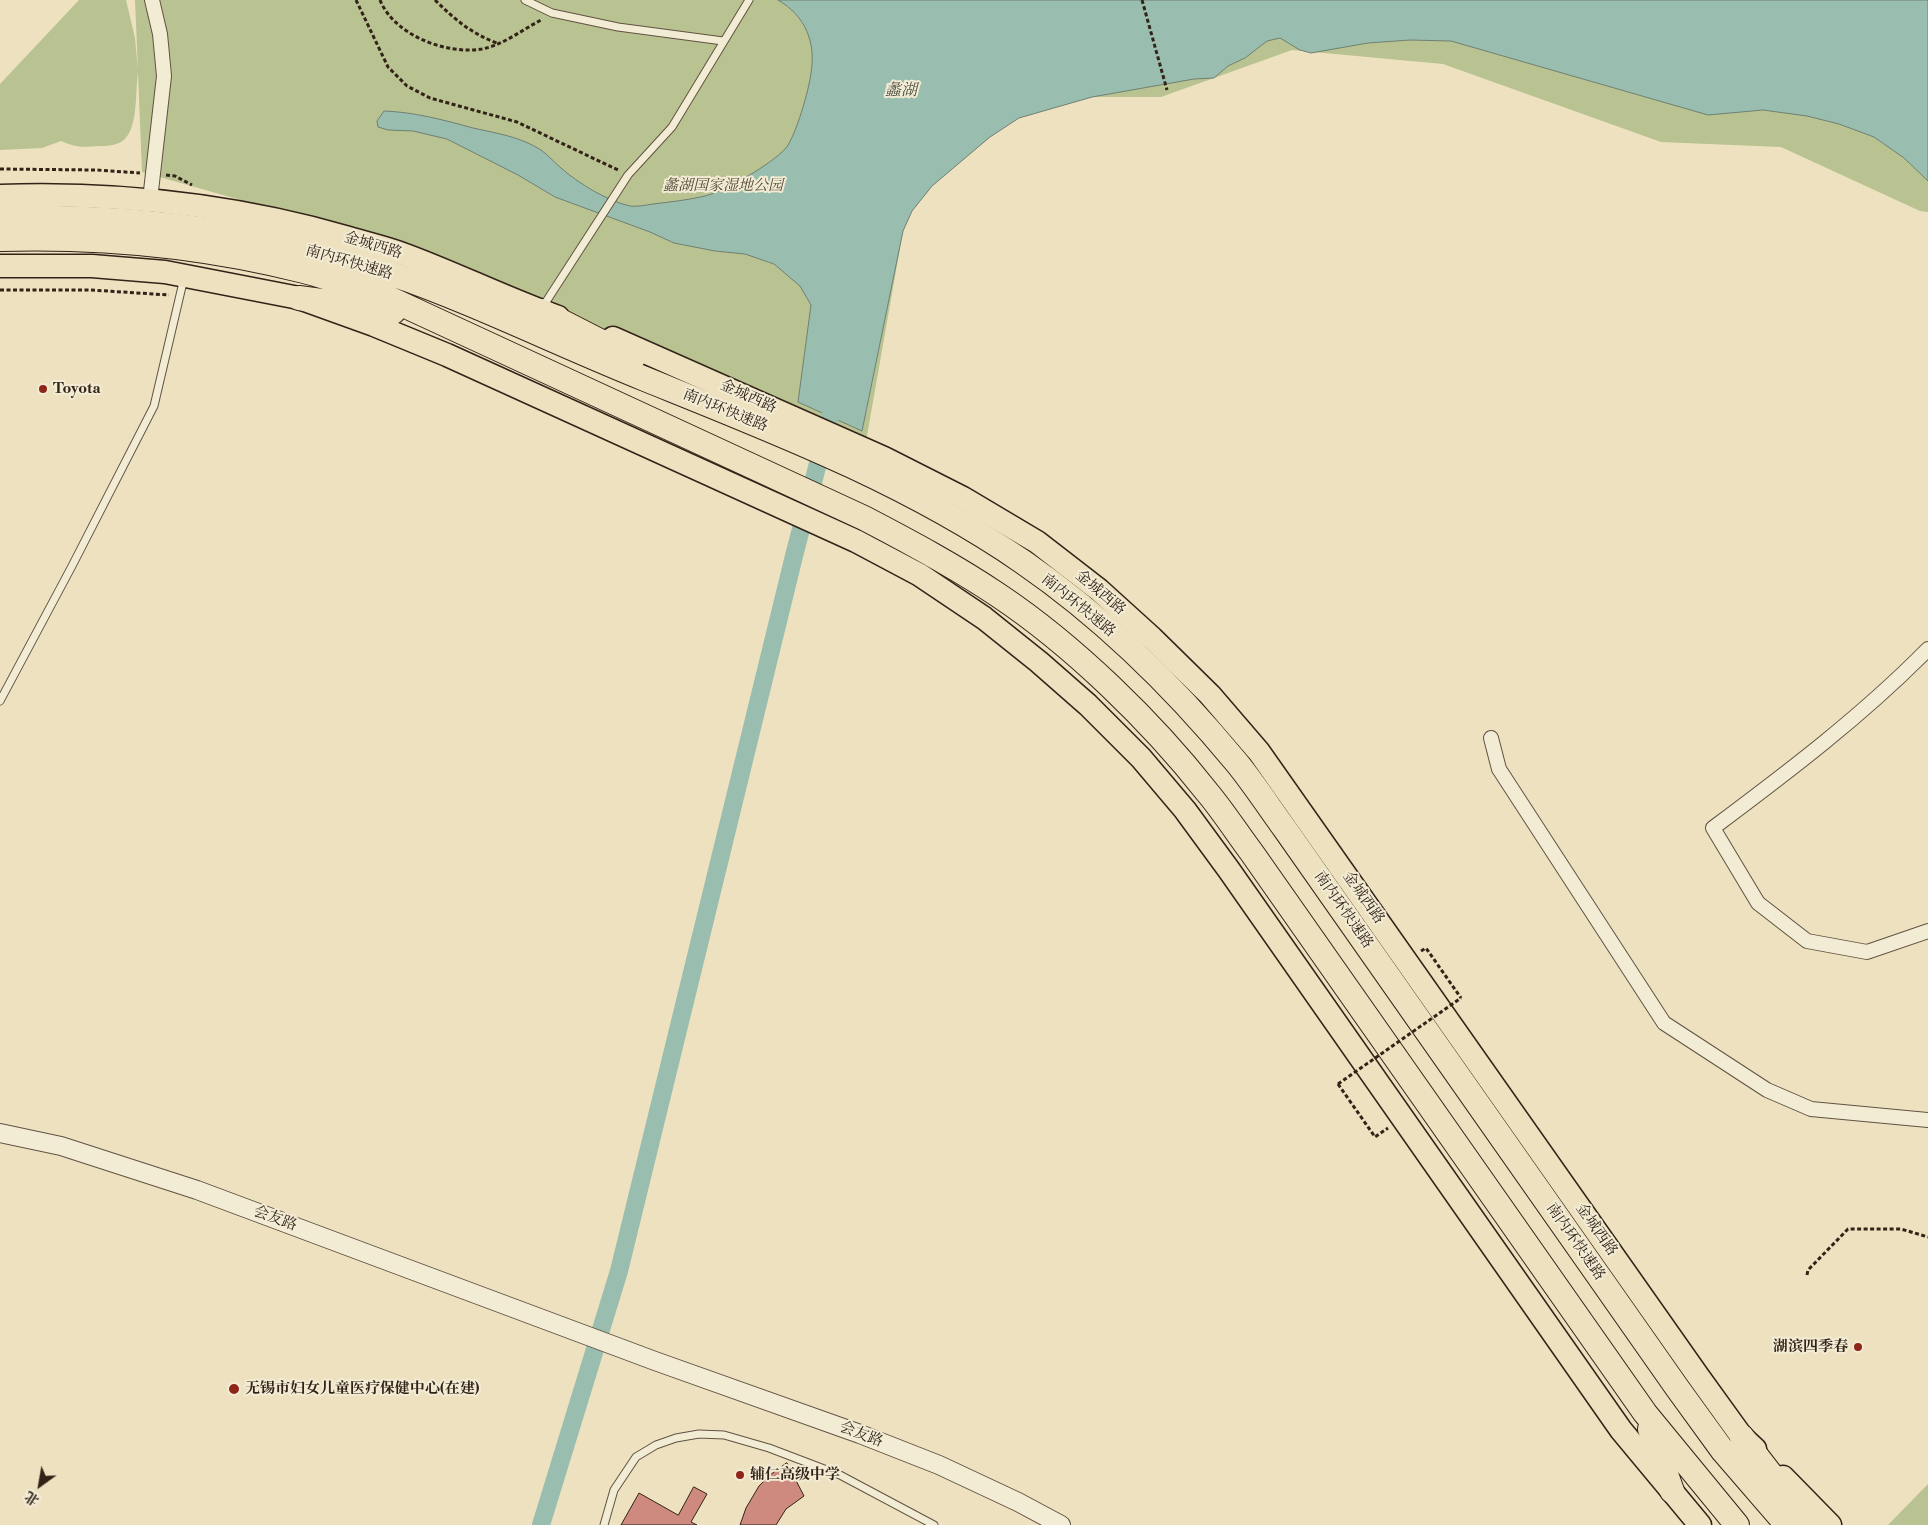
<!DOCTYPE html>
<meta charset="utf-8">
<style>
body{margin:0}
#map{position:relative;width:1928px;height:1525px;overflow:hidden;background:#ede1bf;font-family:"Libre Bodoni","Noto Serif SC",serif}
canvas{display:block}
.north{position:absolute;left:15px;top:1460px;width:50px;height:50px;-webkit-text-stroke:4px #f3ecd5;paint-order:stroke;rotate:212deg;font-size:14px;font-weight:700;line-height:20px;text-align:center;color:#322318}
.north::after{content:'';display:block;margin:auto;width:18px;height:22px;background:#322318;clip-path:polygon(50% 0,100% 100%,50% 72%,0 100%)}
</style>
<div id="map">
<canvas width="1928" height="1525"></canvas>
<div class="north">北</div>
</div>
<script>
const c = document.querySelector('canvas').getContext('2d');
c.lineJoin = 'round';
function fillPath(path, color) { c.fillStyle = color; c.fill(path, 'evenodd'); }
function trace(path, color, width, dash) { c.strokeStyle = color; c.lineWidth = width; c.lineCap = dash ? 'butt' : 'round'; c.setLineDash(dash || []); c.stroke(path); }
function write(font, color, halo, rows, align = 'center') {
  c.font = font + ' "Libre Bodoni","Noto Serif SC",serif'; c.lineWidth = 4; c.setLineDash([]); c.textBaseline = 'middle'; c.strokeStyle = halo; c.fillStyle = color; for (const [text, x, y, turn = 0] of rows) {
    c.save(); c.translate(x, y); c.rotate((+turn || 0) * Math.PI / 180); c.textAlign = isNaN(turn) ? turn : align; if (halo) c.strokeText(text, 0, 0); c.fillText(text, 0, 0); c.restore();
  }
}
const green = new Path2D(`
 M 79,0 L 126,0 L 135,38 L 138,71 L 135,0 L 1928,0 L 1928,212 L 1920,211 L 1781,147 L 1661,142 L 1443,64 L 1292,50 L 1161,97 L 1092,97 L 1019,118 L 990,137 L 932,186 L 912,211 L 903,231 L 865,447 L 385,241 L 142,172 L 138,73 C 135,90 139,132 121,142 C 114,146 106,146 99,146 C 82,147 77,148 61,141 L 42,148 L 0,150 L 0,84 Z
 M 1928,1484 L 1928,1525 L 1888,1525 Z`);
const water = new Path2D(`
 M 778,0 L 1928,0 L 1928,181 L 1904,158 L 1874,137 L 1839,124 L 1807,116 L 1763,110 L 1708,115 L 1451,41 L 1410,40 L 1368,43 L 1311,53 L 1300,50 L 1280,38 L 1267,41 L 1245,58 L 1228,66 L 1214,78 L 1194,79 L 1092,97 L 1019,118 L 990,137 L 932,186 L 912,211 L 903,231 L 862,431 L 798,402 L 811,305 L 800,286 L 774,264 L 745,254 L 715,251 L 674,243 L 650,232 L 555,197 L 518,175 L 447,139 L 413,131 L 388,130 L 378,127 L 377,121 L 384,111 C 414,112 444,120 473,128 C 496,133 521,137 541,150 C 548,155 554,162 561,168 C 578,183 607,201 630,206 C 637,207 646,205 653,204 C 670,202 688,200 705,196 C 725,191 772,164 786,148 C 796,135 809,90 811,73 C 816,43 806,16 778,0 Z`);
const canal = new Path2D(`
 M 541,1525 L 619,1271 L 794,556 L 830,417`);
const building = new Path2D(`
 M 787,1463 L 804,1496 L 786,1509 L 776,1525 L 740,1525 L 746,1508 L 759,1486 L 770,1475 Z
 M 694,1487 L 707,1494 L 691,1522 L 697,1525 L 621,1525 L 639,1493 L 678,1515 Z`);
const path = new Path2D(`
 M 356,0 L 388,67 L 407,86 L 430,98 L 517,122 L 618,170
 M 380,0 C 394,35 446,55 482,49 C 503,45 522,30 541,20
 M 435,0 C 454,19 472,34 497,43
 M 1142,0 L 1167,90
 M 0,169 L 96,170 L 140,173
 M 166,175 L 175,176 L 192,185
 M 0,290 L 91,290 L 169,295
 M 1421,951 L 1426,948 L 1461,998
 M 1338,1084 L 1375,1137 L 1388,1128
 M 1807,1275 L 1808,1270 L 1848,1229 L 1901,1229 L 1928,1237`);
const service = new Path2D(`
 M 525,0 L 552,13 L 618,27 L 723,41
 M 542,308 L 628,175 L 672,127 L 749,0
 M 0,701 L 72,566 L 154,406 L 184,278
 M 604,1525 L 614,1490 L 636,1457 L 656,1445 L 676,1438 L 699,1434 L 724,1435 L 769,1448 L 840,1475 L 934,1525`);
const minor = new Path2D(`
 M 150,200 L 164,76 L 160,34 L 152,0
 M 1928,649 C 1862,716 1788,772 1713,828 L 1758,903 L 1807,941 L 1867,952 L 1928,931
 M 1491,738 L 1499,769 L 1664,1023 L 1767,1090 L 1811,1109 L 1928,1120`);
const tertiary = new Path2D(`
 M 0,1133 L 61,1146 L 197,1190 L 655,1361 L 860,1434 L 939,1465 L 1018,1502 L 1061,1525`);
const primary = new Path2D(`
 M 0,196 C 118,192 235,205 349,238 C 366,243 383,247 400,253 C 453,272 504,298 558,317
 M 0,266 L 92,266 L 165,272 L 299,298 L 374,325 L 447,355 L 856,541 L 920,575 L 984,618 L 1039,662 L 1088,705 L 1141,758 L 1185,810 L 1229,870 L 1621,1430 L 1700,1525
 M 613,338 L 884,458 L 963,498 L 1037,542 L 1099,590 L 1152,638 L 1210,695 L 1259,752 L 1698,1376 L 1742,1437 L 1755,1449
 M 1783,1477 L 1830,1525`);
const trunk = new Path2D(`
 M 0,218 C 132,215 267,231 392,274 C 478,304 560,345 645,379 C 774,431 907,482 1023,562 C 1103,617 1175,688 1237,763 C 1254,784 1269,807 1285,829 L 1678,1389 L 1723,1451 L 1787,1525
 M 0,239 C 102,236 205,246 304,271 C 331,278 358,288 384,296 L 864,518 C 910,542 955,566 998,595 C 1073,645 1152,722 1207,792 C 1223,811 1237,833 1252,853 L 1645,1413 L 1737,1525
 M 299,298 L 380,309 L 393,312
 M 541,311 L 633,358
 M 1650,1429 L 1672,1491
 M 1742,1437 L 1810,1525`);
const pathBridge = new Path2D(`
 M 1338,1084 L 1461,998`);
const markers = [
 [43,389,5,"#8f2418"],
 [1858,1347,5,"#8f2418"],
 [234,1389,6,"#8f2418"],
 [740,1475,5,"#8f2418"]
];
const parkNames = [
 ["蠡湖国家湿地公园",723,186]
];
const streetNames = [
 ["金城西路",373,246,17],
 ["南内环快速路",349,263,16],
 ["金城西路",748,397,24],
 ["南内环快速路",725,411,22],
 ["金城西路",1100,593,40],
 ["南内环快速路",1078,606,39],
 ["金城西路",1363,898,55],
 ["南内环快速路",1343,910,55],
 ["会友路",275,1219,20],
 ["金城西路",1596,1230,55],
 ["南内环快速路",1575,1242,55],
 ["会友路",861,1435,21]
];
const poiNames = [
 ["Toyota",53,389],
 ["湖滨四季春",1848,1347,"right"],
 ["无锡市妇女儿童医疗保健中心(在建)",245,1389],
 ["辅仁高级中学",750,1475]
];
const waterNames = [
 ["蠡湖",901,91]
];
fillPath(green, '#b9c291');
fillPath(water, '#99beaf');
trace(water, '#708073', 1);
trace(canal, '#99beaf', 18);
fillPath(building, '#cf8a80');
trace(building, '#322318', 1);
trace(service, '#615242', 9);
trace(minor, '#615242', 16);
trace(tertiary, '#615242', 20);
trace(primary, '#322318', 25);
trace(trunk, '#322318', 26);
trace(path, '#322318', 3, [4, 2.5]);
trace(service, '#f3ecd5', 7);
trace(minor, '#f3ecd5', 14);
trace(tertiary, '#f3ecd5', 18);
trace(primary, '#ede1bf', 22);
trace(trunk, '#ede1bf', 24);
trace(pathBridge, '#322318', 3, [4, 2.5]);
for (const [x, y, r, color] of markers) { const dot = new Path2D(); dot.arc(x, y, r, 0, 2 * Math.PI); c.fillStyle = color; c.fill(dot); trace(dot, '#f3ecd5', 2); }
write('italic 15px', '#544b36', '#f3ecd5', parkNames);
write('15px', '#322318', '#f3ecd5', streetNames);
write('bold 15px', '#322318', '#f3ecd5', poiNames, 'left');
write('italic 16px', '#515245', '#f3ecd5', waterNames);
</script>
